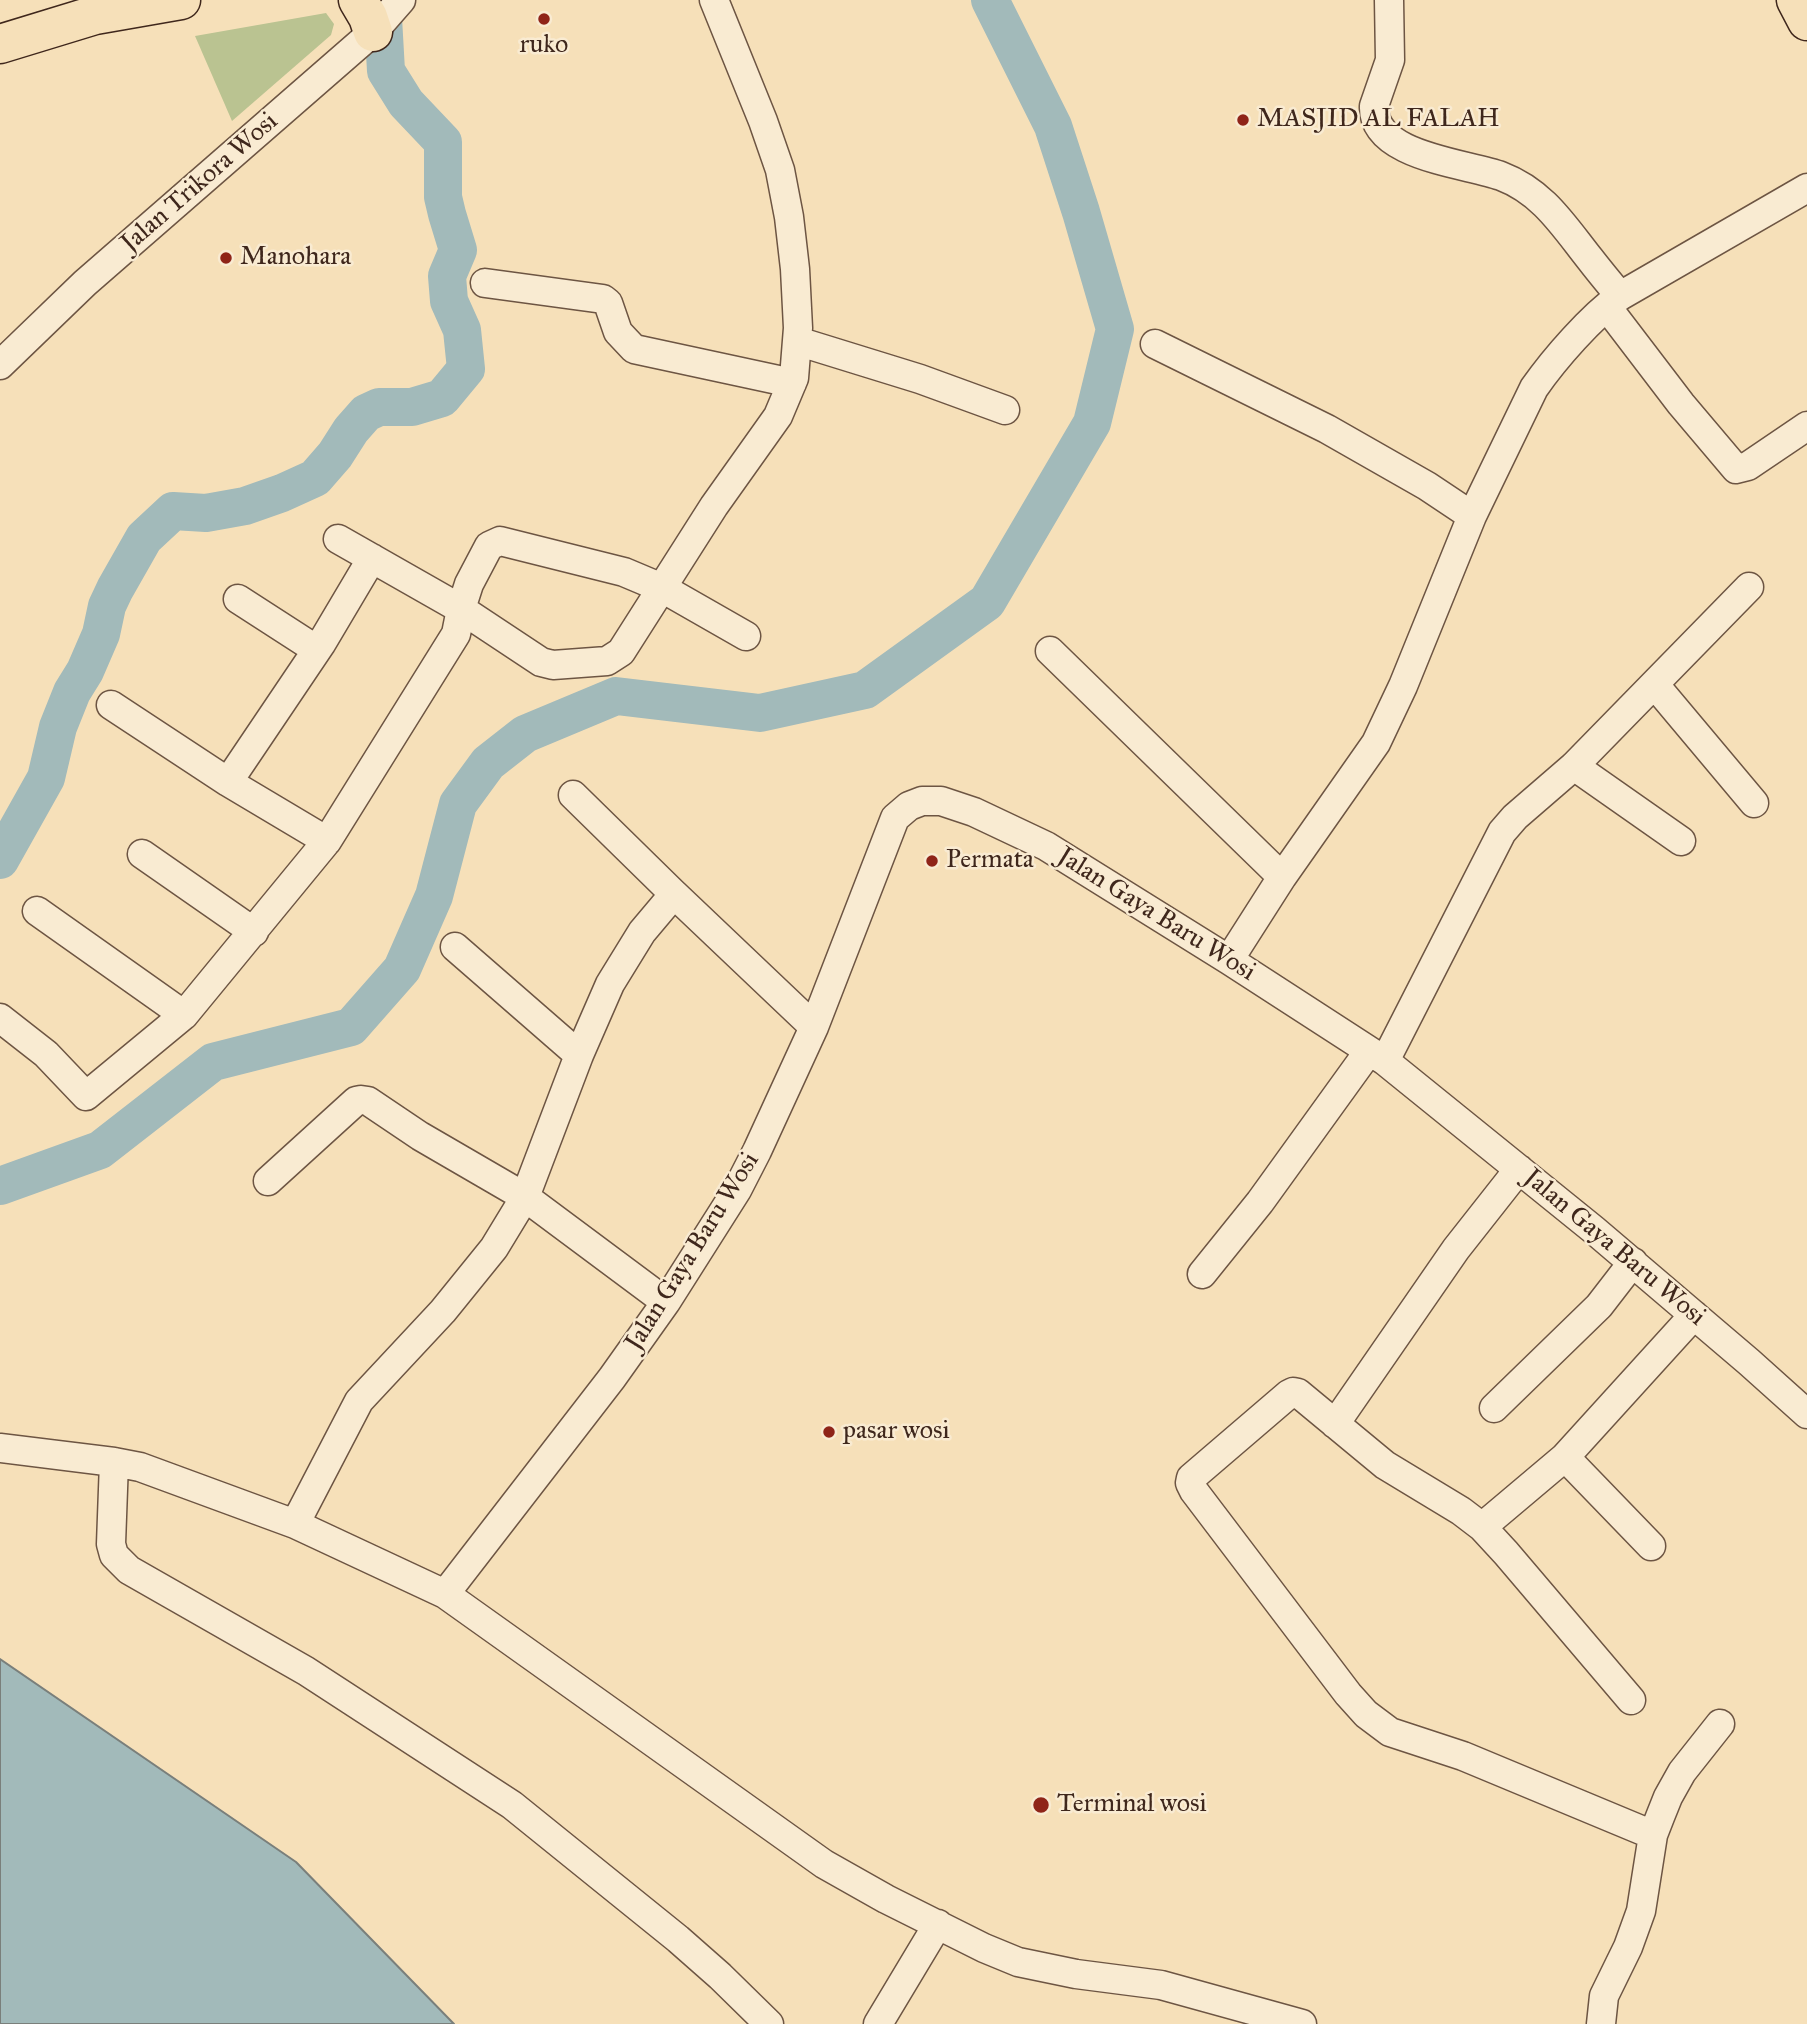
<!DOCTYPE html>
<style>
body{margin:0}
canvas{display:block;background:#f6e0b9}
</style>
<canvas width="1807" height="2024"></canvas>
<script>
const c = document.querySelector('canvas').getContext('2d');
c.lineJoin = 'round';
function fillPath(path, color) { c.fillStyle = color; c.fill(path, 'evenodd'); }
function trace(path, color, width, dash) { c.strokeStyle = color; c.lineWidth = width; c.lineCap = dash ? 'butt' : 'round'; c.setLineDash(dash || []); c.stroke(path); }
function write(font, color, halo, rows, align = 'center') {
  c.font = font + ' "IM FELL Great Primer",serif'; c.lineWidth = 5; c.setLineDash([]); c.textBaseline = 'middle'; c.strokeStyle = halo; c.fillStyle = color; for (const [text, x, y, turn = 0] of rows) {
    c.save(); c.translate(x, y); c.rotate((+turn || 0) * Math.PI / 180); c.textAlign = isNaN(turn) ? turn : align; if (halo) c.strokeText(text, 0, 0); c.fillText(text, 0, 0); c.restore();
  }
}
const green = new Path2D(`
 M 326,13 L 334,24 L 331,35 L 232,121 L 195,36 Z`);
const water = new Path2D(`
 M 0,1659 L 296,1862 L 454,2024 L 0,2024 Z`);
const river = new Path2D(`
 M 0,860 L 46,778 L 58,727 L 72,692 L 85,671 L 101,634 L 107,606 L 115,589 L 144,538 L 173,511 L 206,513 L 245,506 L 282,493 L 315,478 L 335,455 L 351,430 L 366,413 L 379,407 L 412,407 L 442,398 L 466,369 L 462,330 L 449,301 L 447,276 L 458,250 L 447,214 L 443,197 L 443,142 L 406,103 L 386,71 L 382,0
 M 0,1186 L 100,1150 L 213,1062 L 351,1027 L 402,969 L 434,896 L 458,804 L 488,763 L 525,734 L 616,696 L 760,713 L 865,690 L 987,602 L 1092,423 L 1115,329 L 1081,212 L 1053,126 L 990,0`);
const minor = new Path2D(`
 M 1389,0 L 1390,60 L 1374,106 C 1372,157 1466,163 1501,176 C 1543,192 1563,225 1590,259 C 1600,272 1610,284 1620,296
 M 485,283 L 603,299 L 608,303 L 618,332 L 634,349 L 792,383
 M 1607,307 L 1681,404 L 1736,469 L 1748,466 L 1807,426
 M 797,341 L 920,379 L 1005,410
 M 1155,344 L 1327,429 L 1427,486 L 1472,516
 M 0,365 L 85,283 L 373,32 L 401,0
 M 338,539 L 461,609 L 541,662 L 553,665 L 607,661 L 621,652 L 714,506 L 778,416 L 794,378 L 798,328 L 795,269 L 789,217 L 780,170 L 763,121 L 714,0
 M 238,599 L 317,650
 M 1050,651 L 1282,877
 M 1655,685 L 1754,803
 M 111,705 L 228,782 L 327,841
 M 1574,766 L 1681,841
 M 228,782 L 321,644 L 372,558
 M 142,854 L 254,932
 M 674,894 L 814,1027
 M 37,911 L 184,1015 L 327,841 L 456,634 L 461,609 L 469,584 L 489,546 L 500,541 L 624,572 L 662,588 L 746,636
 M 455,947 L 579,1055
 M 1229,960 L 1282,877 L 1376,743 L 1403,686 L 1472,516 L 1534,388 C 1555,358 1591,317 1620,296 L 1807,188
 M 0,1018 L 46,1054 L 86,1096 L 184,1015
 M 1385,1061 L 1502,832 L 1515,817 L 1574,766 L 1749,587
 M 268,1181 L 356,1101 L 361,1100 L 368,1101 L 420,1136 L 525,1197 L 666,1302
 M 1202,1274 L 1260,1202 L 1369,1051
 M 1494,1408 L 1599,1306 L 1633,1262
 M 1335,1424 L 1456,1249 L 1519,1169
 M 0,1448 L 114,1462 L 140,1467 L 295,1524 L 445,1594 L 824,1864 L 886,1899 L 984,1948 L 1018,1962 L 1076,1974 L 1161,1985 L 1302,2024
 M 1565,1457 L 1651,1546
 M 114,1462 L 111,1544 L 114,1555 L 129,1570 L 306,1671 L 512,1805 L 678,1939 L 720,1976 L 769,2024
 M 295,1524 L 359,1401 L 443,1311 L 494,1248 L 525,1197 L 579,1055 L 610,984 L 642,932 L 674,894 L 573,795
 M 1482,1527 L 1565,1457 L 1694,1315
 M 445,1594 L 612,1378 L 666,1302 L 737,1190 L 757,1151 L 814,1027 L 895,818 L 909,806 L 922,801 L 941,801 L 974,812 L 1046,846 L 1229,960 L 1385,1061 L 1594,1230 L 1749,1362 L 1807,1414
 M 1631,1700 L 1506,1553 L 1482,1527 L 1461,1511 L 1385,1465 L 1298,1393 L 1293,1392 L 1289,1394 L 1191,1478 L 1190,1483 L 1194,1491 L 1348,1694 L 1366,1714 L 1390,1732 L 1463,1756 L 1653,1835
 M 878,2024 L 938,1924
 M 1601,2024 L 1604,1996 L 1628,1947 L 1641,1911 L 1653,1835 L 1660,1817 L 1668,1797 L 1682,1772 L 1720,1724`);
const highway = new Path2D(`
 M 358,0 L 368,17 L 373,32
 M 1796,0 L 1807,21
 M 0,44 L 95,15 L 181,0`);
const markers = [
 [544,19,7,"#8f2418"],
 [1243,120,7,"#8f2418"],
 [226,258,7,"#8f2418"],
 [932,861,7,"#8f2418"],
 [829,1432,7,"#8f2418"],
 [1041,1805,9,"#8f2418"]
];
const poiNames = [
 ["ruko",544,46,"center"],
 ["MASJID AL FALAH",1257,120],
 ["Manohara",240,258],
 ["Permata",946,861],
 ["pasar wosi",843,1432],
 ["Terminal wosi",1057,1805]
];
const streetNames = [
 ["Jalan Trikora Wosi",200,183,-41],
 ["Jalan Gaya Baru Wosi",1156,915,32],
 ["Jalan Gaya Baru Wosi",1614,1248,40],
 ["Jalan Gaya Baru Wosi",693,1252,-58]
];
fillPath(green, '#bac391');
fillPath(water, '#a2baba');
trace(water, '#7a7f7b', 2);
trace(river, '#a2baba', 38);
trace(minor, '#6d5543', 31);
trace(highway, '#3f271c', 41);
trace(minor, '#f9ebd2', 28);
trace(highway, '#f6e0b9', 38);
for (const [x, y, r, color] of markers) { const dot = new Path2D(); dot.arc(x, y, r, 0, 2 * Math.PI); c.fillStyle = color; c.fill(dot); trace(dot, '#f9ebd2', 2.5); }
write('26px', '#3f271c', '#f9ebd2', poiNames, 'left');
write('26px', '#3f271c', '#f9ebd2', streetNames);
</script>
